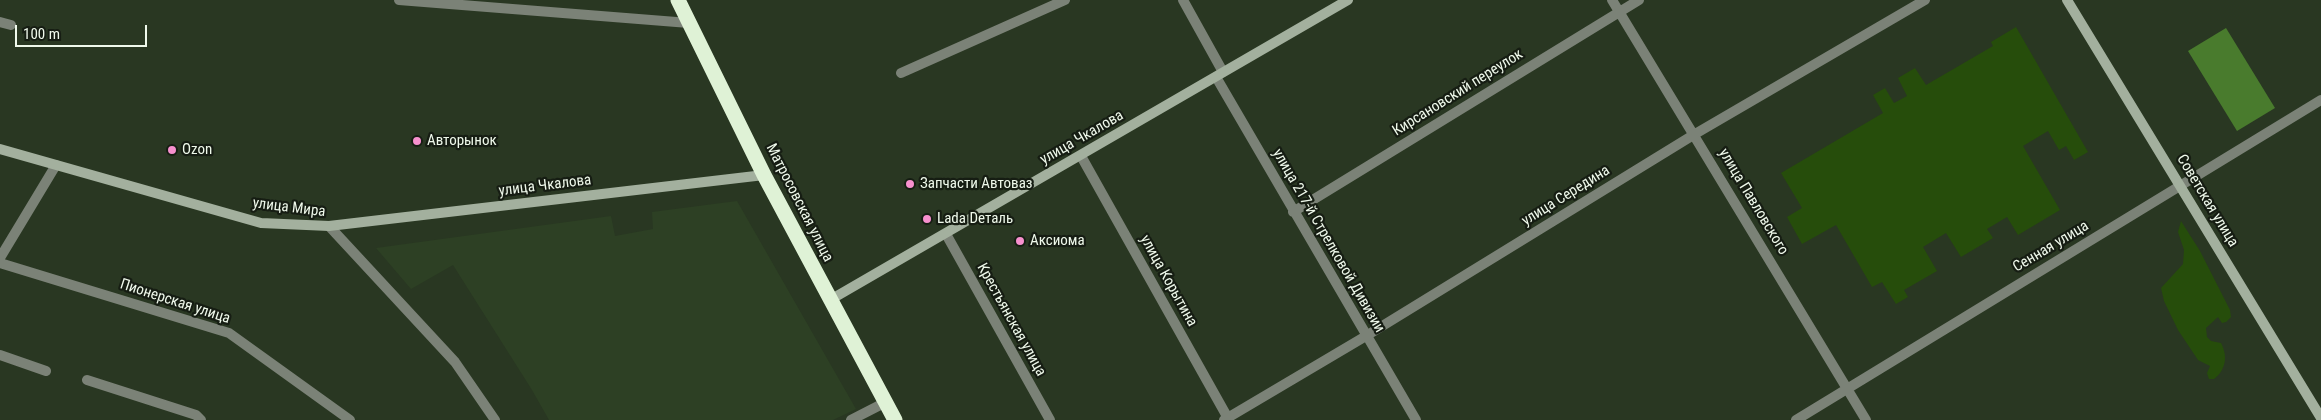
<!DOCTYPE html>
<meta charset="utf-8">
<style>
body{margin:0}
#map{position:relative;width:2321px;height:420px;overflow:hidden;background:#293722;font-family:"Roboto Condensed",sans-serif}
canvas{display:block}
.scale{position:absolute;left:15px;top:25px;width:132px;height:22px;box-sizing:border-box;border:2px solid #eff9eb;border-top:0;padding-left:6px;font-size:15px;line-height:18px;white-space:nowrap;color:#eff9eb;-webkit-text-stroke:4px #161d13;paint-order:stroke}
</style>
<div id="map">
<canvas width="2321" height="420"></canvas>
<div class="scale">100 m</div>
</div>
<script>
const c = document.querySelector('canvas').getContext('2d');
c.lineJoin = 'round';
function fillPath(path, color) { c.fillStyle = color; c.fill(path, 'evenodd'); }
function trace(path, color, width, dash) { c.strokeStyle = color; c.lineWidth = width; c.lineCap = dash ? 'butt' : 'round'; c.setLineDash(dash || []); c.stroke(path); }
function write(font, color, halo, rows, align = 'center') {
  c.font = font + ' "Roboto Condensed",sans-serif'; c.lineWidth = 4.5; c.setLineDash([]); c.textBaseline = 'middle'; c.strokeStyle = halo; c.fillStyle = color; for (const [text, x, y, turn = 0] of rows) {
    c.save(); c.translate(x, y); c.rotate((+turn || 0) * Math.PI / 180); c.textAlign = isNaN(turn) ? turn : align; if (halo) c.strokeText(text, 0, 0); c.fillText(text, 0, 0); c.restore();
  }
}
const built = new Path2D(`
 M 737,201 L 856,409 L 833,420 L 549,420 L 532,390 L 453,265 L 411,289 L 376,248 L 611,216 L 615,236 L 653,229 L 652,212 Z`);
const green = new Path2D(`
 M 2016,27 L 2088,152 L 2074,160 L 2066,146 L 2059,150 L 2048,131 L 2023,146 L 2060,210 L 2018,235 L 2007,217 L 1987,229 L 1993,238 L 1961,257 L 1946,233 L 1923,247 L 1937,271 L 1904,290 L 1908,297 L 1896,304 L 1882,282 L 1872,287 L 1836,225 L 1802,244 L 1787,217 L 1802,208 L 1781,173 L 1883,113 L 1873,95 L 1885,88 L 1894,103 L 1907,96 L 1898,78 L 1915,68 L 1926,85 L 1993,46 L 1991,42 Z
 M 2181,221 L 2200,251 L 2230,310 L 2231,317 L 2226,322 L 2222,323 L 2218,317 L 2206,328 L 2207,337 L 2211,341 L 2221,343 C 2228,356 2226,370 2214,379 L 2209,379 L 2207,373 L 2210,366 L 2198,360 L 2178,330 L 2164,301 L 2161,288 L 2183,264 L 2184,250 L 2178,232 Z`);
const forest = new Path2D(`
 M 2226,28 L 2275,108 L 2237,131 L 2188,51 Z`);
const street = new Path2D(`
 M 399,0 L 689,23
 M 1183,0 L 1223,72
 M 1612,0 L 1866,420
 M 0,22 L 11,25
 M 901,73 L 1065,0
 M 1216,77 L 1416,420
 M 1081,156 L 1229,420
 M 1293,212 L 1639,0
 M 329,226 L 455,362 L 495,420
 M 946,234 L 1050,420
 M 0,258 L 56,165
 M 0,263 L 229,333 L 350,420
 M 0,355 L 46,371
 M 87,380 L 196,415 L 201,420
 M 851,420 L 886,402
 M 1224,420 L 1366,336 L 1695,134 L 1925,0
 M 1796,420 L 2321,100`);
const secondary = new Path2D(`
 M 2067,0 L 2321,418
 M 0,149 L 261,223 L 329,226 L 764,175
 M 830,300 L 1348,0`);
const highway = new Path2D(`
 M 678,0 L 764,175 L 895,420`);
const markers = [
 [417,141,5,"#f790ce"],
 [172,150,5,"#f790ce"],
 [910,184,5,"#f790ce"],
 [927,219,5,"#f790ce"],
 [1020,241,5,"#f790ce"]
];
const streetNames = [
 ["Кирсановский переулок",1458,93,-32],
 ["улица Чкалова",1082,138,-30],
 ["улица Чкалова",545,186,-7],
 ["улица Середина",1566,196,-32],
 ["Советская улица",2207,201,59],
 ["улица Павловского",1753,202,59],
 ["Матросовская улица",799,203,63],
 ["улица Мира",289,208,7],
 ["улица 217-й Стрелковой Дивизии",1328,241,60],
 ["Сенная улица",2051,247,-31],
 ["улица Корытина",1168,281,61],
 ["Пионерская улица",175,302,18],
 ["Крестьянская улица",1011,320,61]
];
const poiNames = [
 ["Авторынок",427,141],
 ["Ozon",182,150],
 ["Запчасти Автоваз",920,184],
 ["Lada Dеталь",937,219],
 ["Аксиома",1030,241]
];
fillPath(built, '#2d4024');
fillPath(green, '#264d0b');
fillPath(forest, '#497b2d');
trace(street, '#7b8277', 10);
trace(secondary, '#a3b09e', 10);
trace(highway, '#dff2d6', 15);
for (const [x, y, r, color] of markers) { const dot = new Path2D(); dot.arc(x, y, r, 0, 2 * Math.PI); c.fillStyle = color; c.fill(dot); trace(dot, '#161d13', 2); }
write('15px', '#eff9eb', '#161d13', streetNames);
write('15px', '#eff9eb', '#161d13', poiNames, 'left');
</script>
